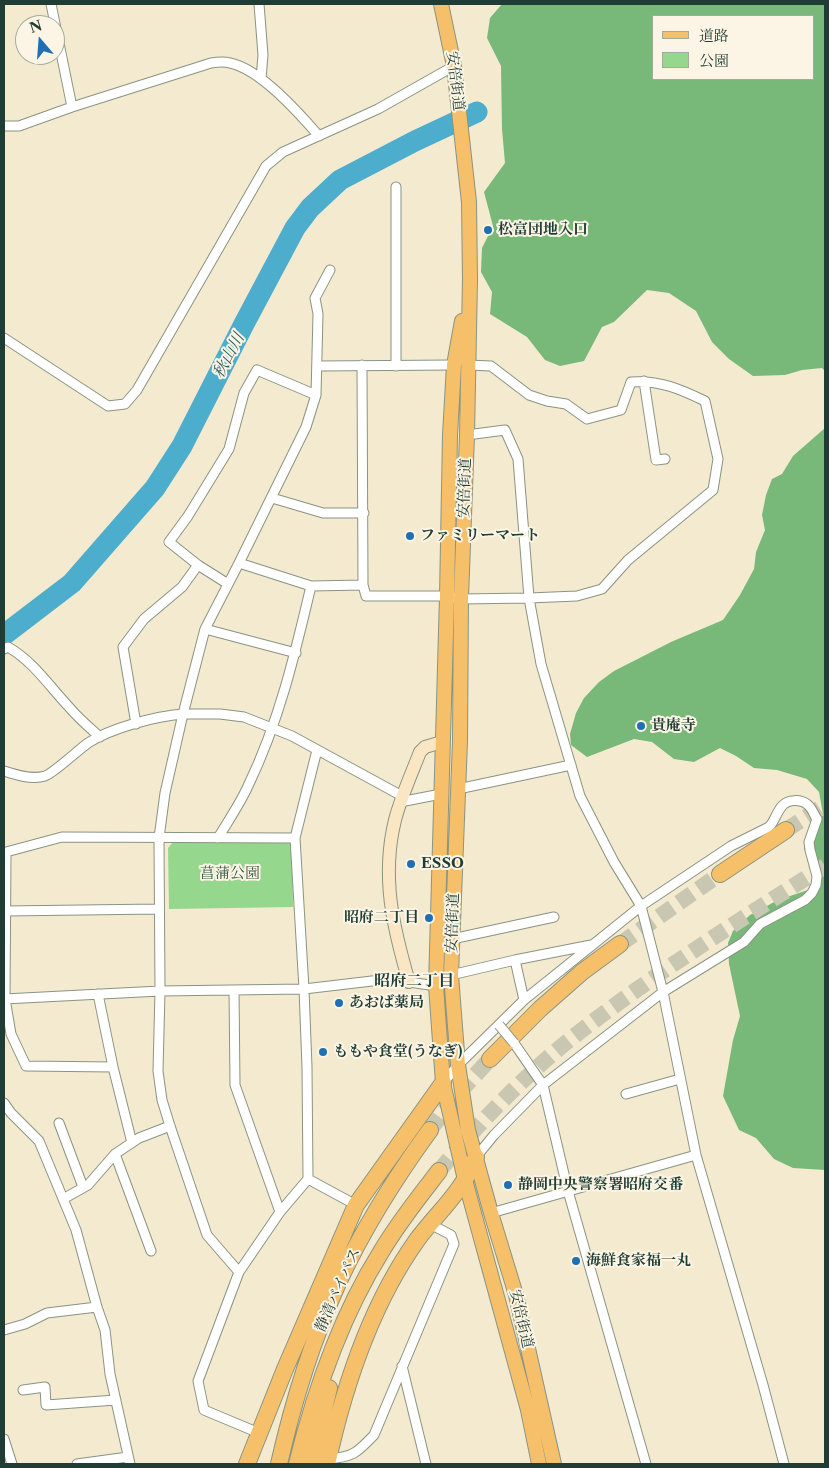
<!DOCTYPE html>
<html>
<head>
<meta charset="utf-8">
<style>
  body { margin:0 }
  #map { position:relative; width:829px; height:1468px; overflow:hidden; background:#f3ead0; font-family:"Libre Caslon Text","Noto Serif JP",serif }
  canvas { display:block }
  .frame { position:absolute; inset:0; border:5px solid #1f3d34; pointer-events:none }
  .legend { position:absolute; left:652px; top:15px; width:162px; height:65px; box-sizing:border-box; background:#fcf5e5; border:1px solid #a4ab9e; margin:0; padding:6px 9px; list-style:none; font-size:15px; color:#1f3d34 }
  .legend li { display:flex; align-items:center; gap:10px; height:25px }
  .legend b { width:25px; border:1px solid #a4ab9e }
  .north { position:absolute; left:15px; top:15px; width:50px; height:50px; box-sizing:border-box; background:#fcf5e5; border:1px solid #a4ab9e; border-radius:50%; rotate:342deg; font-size:14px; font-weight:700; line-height:20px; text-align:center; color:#1f3d34 }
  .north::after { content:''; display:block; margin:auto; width:18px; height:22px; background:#1f6fb2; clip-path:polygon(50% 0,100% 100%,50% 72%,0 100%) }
</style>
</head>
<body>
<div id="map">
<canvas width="829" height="1468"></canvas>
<div class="frame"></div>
<ul class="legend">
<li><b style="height:6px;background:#f6c06b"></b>道路</li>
<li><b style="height:14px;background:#96d78e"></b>公園</li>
</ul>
<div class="north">N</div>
</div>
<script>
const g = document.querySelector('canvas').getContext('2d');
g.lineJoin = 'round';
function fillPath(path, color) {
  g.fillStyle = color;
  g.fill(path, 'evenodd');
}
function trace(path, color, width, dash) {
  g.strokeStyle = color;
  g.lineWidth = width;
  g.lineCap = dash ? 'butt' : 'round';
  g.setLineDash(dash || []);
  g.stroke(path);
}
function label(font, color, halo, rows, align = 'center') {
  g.font = font + ' "Libre Caslon Text","Noto Serif JP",serif';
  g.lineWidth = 4;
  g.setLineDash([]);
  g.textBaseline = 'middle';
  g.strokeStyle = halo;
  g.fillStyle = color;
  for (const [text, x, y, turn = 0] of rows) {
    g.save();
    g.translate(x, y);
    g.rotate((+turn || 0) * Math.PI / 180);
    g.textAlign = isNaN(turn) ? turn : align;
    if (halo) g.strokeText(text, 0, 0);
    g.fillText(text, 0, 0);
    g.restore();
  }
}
const green = new Path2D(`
  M287 840 292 846 293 907 169 909 168 848 173 842Z`);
const forest = new Path2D(`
  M502 4H825V371L822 368 802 370 785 375 753 376 729 359 712 342 696 311 669 293 647 290 614 322 602 327 584 361 560 366 545 360 527 337 490 314 492 292 481 272 482 248 493 226 484 192 505 163 502 129 501 66 487 38 490 18ZM653 16H813V79H653Z
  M825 428V1170L793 1168 774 1159 756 1138 739 1130 723 1096 733 1040 740 1016 729 964 728 943 733 931 750 915 778 900 811 889 820 876 813 861 804 849 806 838 814 833 823 814 819 792 807 779 777 770 754 768 736 756 720 748 694 762 674 759 652 742 634 739 587 757 571 745 570 734 576 713 584 698 599 682 614 671 671 642 723 620 740 595 754 569 756 552 765 530 762 515 766 495 772 479 782 474 793 456Z`);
const river = new Path2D(`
  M4 635 72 583 155 488 182 446 244 324 295 228 310 208 340 180 415 141 477 112`);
const highwayTunnel = new Path2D(`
  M786 830 825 805
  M620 944 720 874
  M430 1130 455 1097 490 1059
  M439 1171C481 1120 530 1070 582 1030 660 970 743 918 825 866`);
const street = new Path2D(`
  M51 4 72 107
  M259 4 263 55 261 79
  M4 126H19L72 107 211 63C217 62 224 61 230 63 260 69 299 113 319 136
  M396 187V366
  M330 270 315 298 318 314 316 395 306 427 239 563 311 586 363 585 362 365
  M4 338 108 406 125 404 137 390 266 166 283 152 378 109 454 66
  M318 366 454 365
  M644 381 656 460 665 459
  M467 435 505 430 518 459 529 598 541 664 580 796 614 862 641 906 663 992 696 1155 763 1385 784 1464
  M272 498 323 513H364
  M198 565 169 542 188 516 229 449 244 393 257 370 316 395
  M363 585 366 596H447L461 599 529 598 577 596 602 589 628 560 713 490 718 459 705 401C680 389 660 380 631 382L621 410 587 419 566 404 547 401 529 395 491 366 467 365
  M205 629 296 653
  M4 649 8 647C33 661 50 687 69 707 78 718 89 727 100 737
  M136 724 123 647 144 619 182 587 198 565 228 584
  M4 771C16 775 32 780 45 776 54 773 78 750 88 743 111 728 156 716 183 714L205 629 239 563
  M458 789 571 765
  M400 802 441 794
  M218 838C228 821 240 804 248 786 279 722 295 654 311 586
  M295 838 317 750
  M5 911 159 909
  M452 939 554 917
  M515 960 591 945
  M451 975 515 960 524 1000
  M234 990 235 1085 280 1212
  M98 994 113 1067 26 1066 11 1034 5 999 6 852 62 837 295 838 304 989 307 1067 308 1179 280 1212 239 1272 198 1381 204 1410 259 1433
  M4 999 160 991 304 989 389 979 436 986
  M514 1043 543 1085 568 1191 646 1464
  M113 1067 132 1143
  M443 1083 458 1065 524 1000 641 906 731 846 769 827C775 821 776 813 782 806 788 799 801 799 808 805 812 808 814 815 817 819L809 842 810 850 817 876 816 885 812 893 805 900 760 924 744 942 663 992 543 1085 494 1135 476 1157
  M626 1094 680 1079
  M4 1103 11 1113 39 1141 76 1230 97 1307 105 1330 110 1374 130 1464
  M59 1123 83 1187
  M115 1154 151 1251
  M308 1179 356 1205
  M63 1199 88 1185 115 1154 139 1138 170 1126
  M491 1213 696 1155
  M239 1272 207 1235 170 1126 162 1100 158 1071 160 991 159 838 165 793 183 714H220L244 717 292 736 402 796
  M4 1330 25 1324 47 1313 97 1307
  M402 1366 426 1464
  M23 1390 45 1387 46 1405 116 1400
  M4 1439 12 1464
  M328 1459C353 1457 357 1453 374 1435L454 1244 451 1235 430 1224
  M77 1464 128 1457`);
const secondary = new Path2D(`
  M409 982C393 927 381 877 395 820 401 797 411 775 420 752L425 747 442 742`);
const primary = new Path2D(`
  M441 4 454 66 469 202 470 279 467 435 461 599 460 741 451 975 458 1065 468 1130 491 1213 516 1295 554 1464
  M462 321 454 365 450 435 447 596 436 986 443 1083 465 1180 528 1410 539 1464`);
const highway = new Path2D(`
  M720 874 786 830
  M490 1059 540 1009 582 972 620 944
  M247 1464 285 1369 356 1205 443 1083
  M279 1464C293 1402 312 1341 338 1283 363 1229 395 1178 430 1130
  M297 1464C315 1391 341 1316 381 1252 398 1223 419 1197 439 1171
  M311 1464 329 1388
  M327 1464C344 1386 370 1306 417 1240 430 1222 447 1206 460 1187 467 1178 471 1167 476 1157`);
const streetBridge = new Path2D(`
  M499 1025 514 1043`);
const markers = [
  [488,230,5,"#1f6fb2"],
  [410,536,5,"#1f6fb2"],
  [641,726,5,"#1f6fb2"],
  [411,864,5,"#1f6fb2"],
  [429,918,5,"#1f6fb2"],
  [339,1003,5,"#1f6fb2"],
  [323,1052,5,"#1f6fb2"],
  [508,1185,5,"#1f6fb2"],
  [576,1261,5,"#1f6fb2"]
];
const streetNames = [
  ["安倍街道",455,81,83],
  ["安倍街道",465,488,-88],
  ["安倍街道",453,923,-88],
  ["静清バイパス",338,1290,-66],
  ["安倍街道",521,1319,77]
];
const poiNames = [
  ["松富団地入口",498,230],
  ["ファミリーマート",420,536],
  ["貴庵寺",651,726],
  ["ESSO",421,864],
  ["昭府二丁目",419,918,"right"],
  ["あおば薬局",349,1003],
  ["ももや食堂(うなぎ)",333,1052],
  ["静岡中央警察署昭府交番",518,1185],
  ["海鮮食家福一丸",586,1261]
];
const parkNames = [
  ["菖蒲公園",230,874]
];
const waterNames = [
  ["秋山川",229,356,-62]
];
const neighbourhoodNames = [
  ["昭府二丁目",414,981]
];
fillPath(green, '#96d78e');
fillPath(forest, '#78b879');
trace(river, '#4dadcc', 21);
trace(highwayTunnel, '#c9c7b1', 16, [16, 8]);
trace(street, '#899482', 11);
trace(secondary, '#899482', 14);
trace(primary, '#899482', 16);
trace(highway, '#899482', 18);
trace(street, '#fff', 9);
trace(secondary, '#fbe6c4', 12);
trace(primary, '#f6c06b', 14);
trace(highway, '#f6c06b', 16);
trace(streetBridge, '#899482', 11, []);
trace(streetBridge, '#fff', 9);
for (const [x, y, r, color] of markers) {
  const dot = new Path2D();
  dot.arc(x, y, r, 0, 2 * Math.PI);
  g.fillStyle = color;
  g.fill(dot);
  trace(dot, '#fcf5e5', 2);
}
label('15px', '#1f3d34', '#fcf5e5', streetNames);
label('bold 15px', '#1f3d34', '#fcf5e5', poiNames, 'left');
label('15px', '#375c46', '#fcf5e5', parkNames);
label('italic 16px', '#2d5f62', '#fcf5e5', waterNames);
label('bold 16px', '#1f3d34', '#fcf5e5', neighbourhoodNames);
</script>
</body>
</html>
